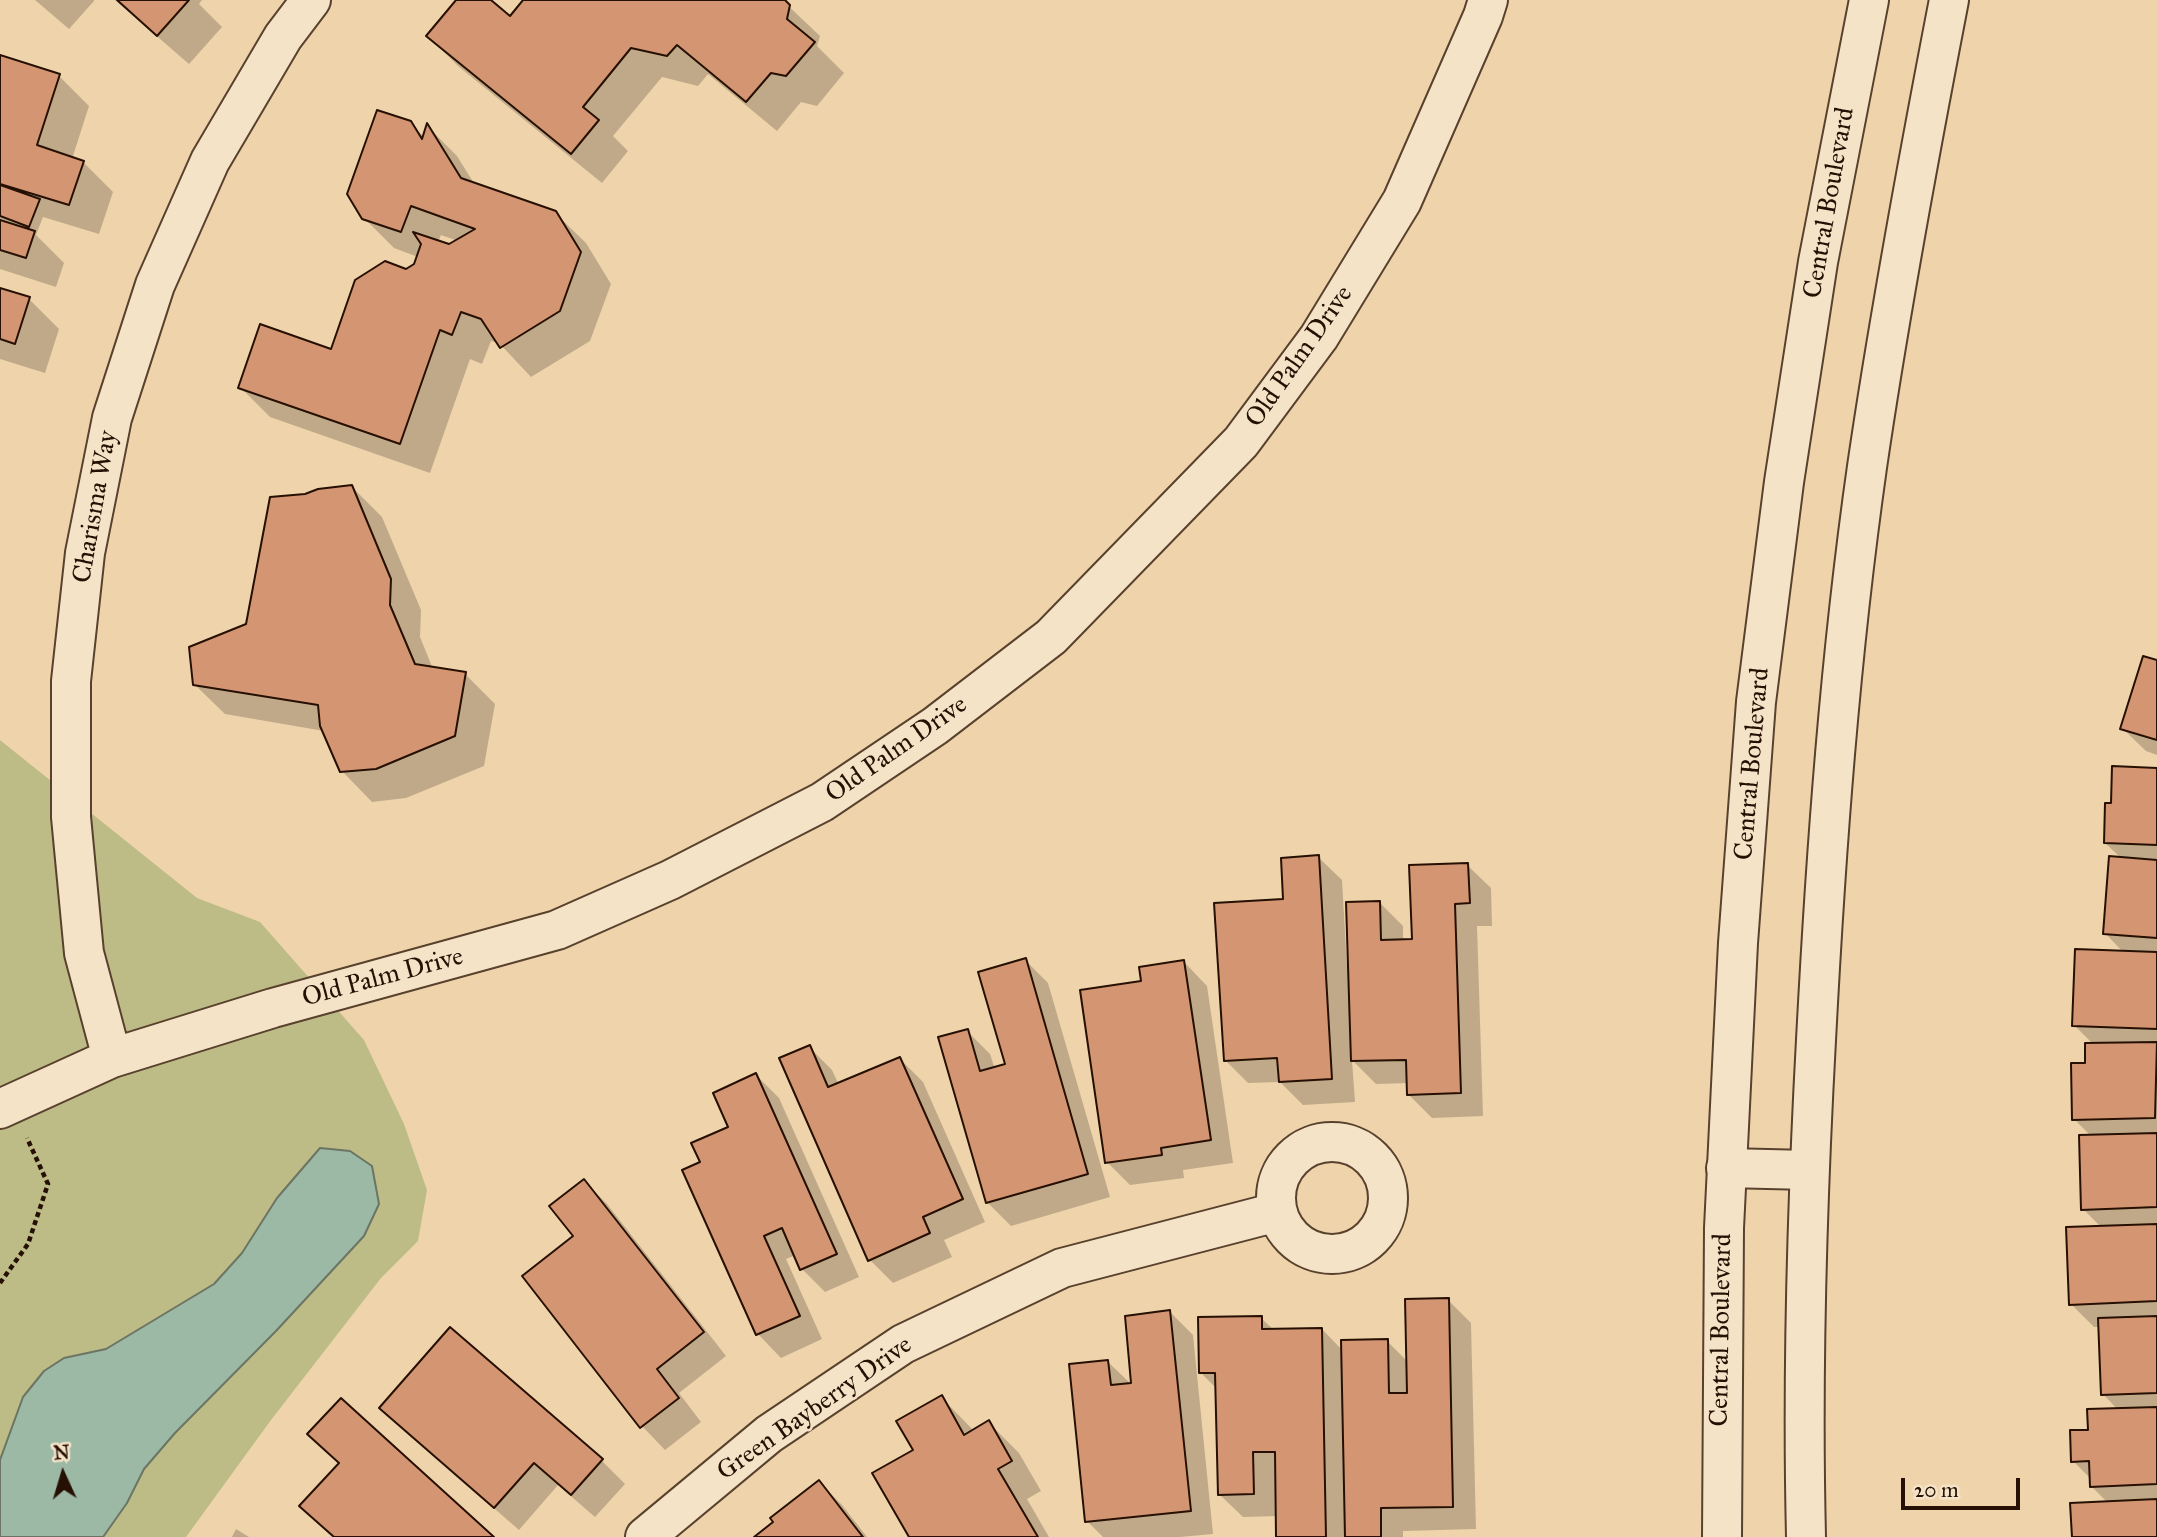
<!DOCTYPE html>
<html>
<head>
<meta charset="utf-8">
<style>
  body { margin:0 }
  #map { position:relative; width:2157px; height:1537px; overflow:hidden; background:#efd4ab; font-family:"IM FELL Great Primer",serif }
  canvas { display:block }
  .north { position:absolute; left:28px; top:1439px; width:70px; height:70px; -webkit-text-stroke:5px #f5e3c8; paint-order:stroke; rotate:356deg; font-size:19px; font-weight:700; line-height:28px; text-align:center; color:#261003 }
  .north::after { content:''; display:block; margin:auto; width:24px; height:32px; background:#261003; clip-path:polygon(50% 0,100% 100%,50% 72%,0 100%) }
  .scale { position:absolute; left:1901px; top:1478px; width:119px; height:32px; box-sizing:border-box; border:4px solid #261003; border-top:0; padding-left:9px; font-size:21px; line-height:24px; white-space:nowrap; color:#261003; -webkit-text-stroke:5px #f5e3c8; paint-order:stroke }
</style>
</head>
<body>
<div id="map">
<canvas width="2157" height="1537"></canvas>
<div class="north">N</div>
<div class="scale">20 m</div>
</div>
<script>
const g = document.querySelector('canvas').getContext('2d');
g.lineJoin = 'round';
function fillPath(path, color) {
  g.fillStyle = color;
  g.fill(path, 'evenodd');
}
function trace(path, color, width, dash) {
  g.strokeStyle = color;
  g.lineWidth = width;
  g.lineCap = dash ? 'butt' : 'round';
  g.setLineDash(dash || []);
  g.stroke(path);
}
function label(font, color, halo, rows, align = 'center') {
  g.font = font + ' "IM FELL Great Primer",serif';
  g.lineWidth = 5;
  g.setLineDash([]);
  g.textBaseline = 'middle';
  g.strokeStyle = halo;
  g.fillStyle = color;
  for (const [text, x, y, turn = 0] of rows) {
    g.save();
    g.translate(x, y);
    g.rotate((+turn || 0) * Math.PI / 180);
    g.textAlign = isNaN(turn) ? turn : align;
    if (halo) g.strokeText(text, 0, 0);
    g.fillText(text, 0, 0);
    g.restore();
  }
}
const green = new Path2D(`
  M0 740 197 898 260 922 364 1040 404 1124 427 1190 418 1241 381 1278 271 1420 186 1537H0Z`);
const water = new Path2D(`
  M320 1148 350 1151 372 1166 379 1204 364 1236 276 1331 175 1433 144 1469 127 1503 103 1537H0V1460L23 1397 44 1371 64 1358 106 1349 214 1284 242 1253 277 1198Z`);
const shadow = new Path2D(`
  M35 0H94V1L69 29Z
  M115 0H202L199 4 222 27 189 64Z
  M458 0H488L510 18 525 0H782L820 36 817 46 844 73 817 106 801 102 777 131 708 74 698 86 662 77 613 136 628 151 602 183 458 66 428 36Z
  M0 57 59 76 89 106 72 159 83 162 113 192 99 234 43 217 36 235 64 263 56 287 0 269Z
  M410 123 424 137 428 127 457 156 475 185 555 213 586 243 611 284 590 341 531 377 499 343 491 341 482 364 470 359 430 473 270 417 240 387 332 352 406 270 415 265 418 257 394 248 364 218ZM441 235 458 241 449 246 438 242Z
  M0 290 29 299 59 329 45 373 0 359Z
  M352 487 382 517 421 610 420 637 433 669 465 674 495 704 484 766 406 798 372 802 342 771 324 731 225 714 194 684 247 625 306 496Z
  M2157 662V755L2146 751 2122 728Z
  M2157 770V1537H2073L2108 1503 2091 1486V1479L2073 1461 2090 1431 2118 1410 2103 1394 2100 1327H2094L2071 1304 2102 1228 2083 1209 2091 1136 2074 1119 2094 1045 2074 1025 2123 952 2105 933 2122 859 2105 843 2112 805Z
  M1318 857 1342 880 1347 967H1350L1380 903 1403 926V941H1413L1467 865 1491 888 1492 926H1477L1483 1116 1432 1118 1409 1095V1083L1376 1084 1352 1060 1355 1102 1303 1105 1280 1082 1248 1083 1225 1060 1285 900Z
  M1025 960 1048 983 1110 1197 1011 1226 988 1203 940 1039 967 1031 990 1054 995 1069 1007 1066Z
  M1184 962 1207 986 1233 1163 1183 1170 1184 1178 1130 1185 1107 1162 1143 983Z
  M809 1047 832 1070 839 1085 900 1059 923 1082 985 1222 944 1240 952 1257 893 1283 870 1260Z
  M756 1075 779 1098 859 1277 825 1292 802 1269 796 1255 786 1259 822 1339 781 1358 758 1334 685 1171 702 1163 730 1128Z
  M584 1181 607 1204 726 1356 679 1393 701 1422 665 1450 642 1426 575 1237Z
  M1448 1300 1471 1323 1476 1529 1403 1531V1537H1278V1516L1243 1517 1219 1494 1217 1389 1201 1373 1261 1318 1274 1330 1322 1329 1343 1351 1387 1341 1408 1362Z
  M1170 1312 1193 1335 1213 1534 1180 1537H1103L1087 1521 1108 1362 1131 1384Z
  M450 1330 602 1461 625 1484 595 1517 558 1485 519 1530 404 1430 381 1407Z
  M941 1397 974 1431 989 1423 1019 1453 1041 1491 1027 1499 1049 1537H911L915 1451Z
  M819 1482 842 1505 867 1537H757Z
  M236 1529 249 1537H232Z`);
const building = new Path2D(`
  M117 0H189L157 36Z
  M456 0H491L510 16 523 0H785L790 5 787 19 815 42 786 76 771 73 746 102 677 45 667 56 631 48 583 107 599 120 571 154 426 36Z
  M0 55 60 74 37 145 84 161 69 205 0 184Z
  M377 110 411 121 422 139 427 123 461 178 556 211 581 252 560 311 500 348 481 319 461 312 452 335 440 330 400 444 238 388 260 324 331 349 355 280 385 261 406 269 414 264 421 244 413 232 449 244 475 229 411 206 401 232 362 219 347 194Z
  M0 185 40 199 29 227 0 216Z
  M0 220 35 231 26 258 0 250Z
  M0 288 30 297 15 344 0 339Z
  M352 485 391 579 390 605 415 664 466 672 455 736 376 769 340 772 320 726 318 705 193 685 189 647 246 624 270 497 305 494 318 489Z
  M2143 656 2157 660V740L2120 729Z
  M2112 766 2157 768V845L2104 843 2105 803H2111Z
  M1319 855 1332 1079 1279 1082 1277 1058 1224 1061 1214 903 1283 899 1281 858Z
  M2109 856 2157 860V938L2103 934Z
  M1468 863 1470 903 1455 904 1461 1093 1407 1095 1406 1060 1351 1061 1346 902 1380 901 1381 940 1412 939 1409 865Z
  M2075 949 2157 952V1029L2072 1026Z
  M1026 958 1088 1174 986 1203 938 1037 968 1029 980 1071 1005 1064 978 972Z
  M1184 960 1211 1140 1161 1148 1162 1155 1105 1163 1080 990 1141 981 1139 967Z
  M2157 1042 2155 1118 2072 1120 2071 1063H2085V1043Z
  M810 1045 828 1087 900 1057 963 1199 923 1217 930 1233 868 1261 779 1058Z
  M756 1073 837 1254 800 1270 782 1228 764 1236 800 1316 756 1335 682 1170 700 1162 691 1143 728 1127 713 1093Z
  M2157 1133V1207L2081 1210 2079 1135Z
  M584 1179 704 1332 657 1369 679 1398 640 1428 522 1276 573 1236 549 1206Z
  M2157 1224V1301L2069 1305 2066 1227Z
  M1449 1298 1453 1507 1381 1508V1537H1345L1341 1340 1388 1339 1389 1393H1407L1405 1299Z
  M1170 1310 1191 1511 1085 1522 1069 1364 1108 1360 1111 1385 1131 1383 1125 1316Z
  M1262 1316V1329L1322 1328 1326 1537H1276L1275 1452H1253L1254 1494 1218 1495 1215 1373H1199L1198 1317Z
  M2157 1316V1393L2101 1395 2098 1318Z
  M450 1327 603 1459 571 1495 534 1463 494 1508 379 1408Z
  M942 1395 964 1435 989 1420 1012 1461 998 1469 1038 1537H909L872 1473 913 1450 896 1421Z
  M341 1398 494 1537H334L299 1506 339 1463 307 1434Z
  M2157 1407V1484L2090 1487 2089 1461 2071 1462 2070 1430H2088L2087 1409Z
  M819 1480 863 1537H754L773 1522 770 1518Z
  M2157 1499V1537H2072L2070 1503Z`);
const path = new Path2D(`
  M0 1283 28 1244 48 1184 27 1138`);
const minor = new Path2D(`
  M112 1058 84 953 71 817V681L85 553 112 418 155 285 210 161 283 37 311 0
  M0 1109 112 1058 273 1008 557 930 670 880 822 802 935 726 1051 637 1241 442 1319 337 1402 201 1483 16 1488 0
  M1276 1198a56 56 0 1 1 112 0a56 56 0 1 1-112 0Z
  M1726 1168 1809 1170
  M645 1537 769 1434 903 1344 1062 1268 1277 1212`);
const tertiary = new Path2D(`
  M1722 1537 1724 1228 1738 943 1756 702 1784 482 1818 262 1869 0
  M1806 1537C1802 1371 1807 1205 1816 1040 1826 848 1840 657 1867 467 1890 310 1919 155 1949 0`);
const streetNames = [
  ["Central Boulevard",1830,203,-80],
  ["Old Palm Drive",1300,357,-55],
  ["Charisma Way",96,507,-80],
  ["Old Palm Drive",897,750,-35],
  ["Central Boulevard",1753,764,-85],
  ["Old Palm Drive",383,978,-15],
  ["Central Boulevard",1722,1330,-89],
  ["Green Bayberry Drive",815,1409,-35]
];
fillPath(green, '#bebc86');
fillPath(water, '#9bb9a4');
trace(water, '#6c7564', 2);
fillPath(shadow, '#0003');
fillPath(building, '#d49572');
trace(building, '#261003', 2);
trace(minor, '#58412d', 42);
trace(tertiary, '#58412d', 42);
trace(path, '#261003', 4.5, [5, 3.5]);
trace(minor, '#f5e3c8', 38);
trace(tertiary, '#f5e3c8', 38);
label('26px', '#261003', '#f5e3c8', streetNames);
</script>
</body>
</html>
